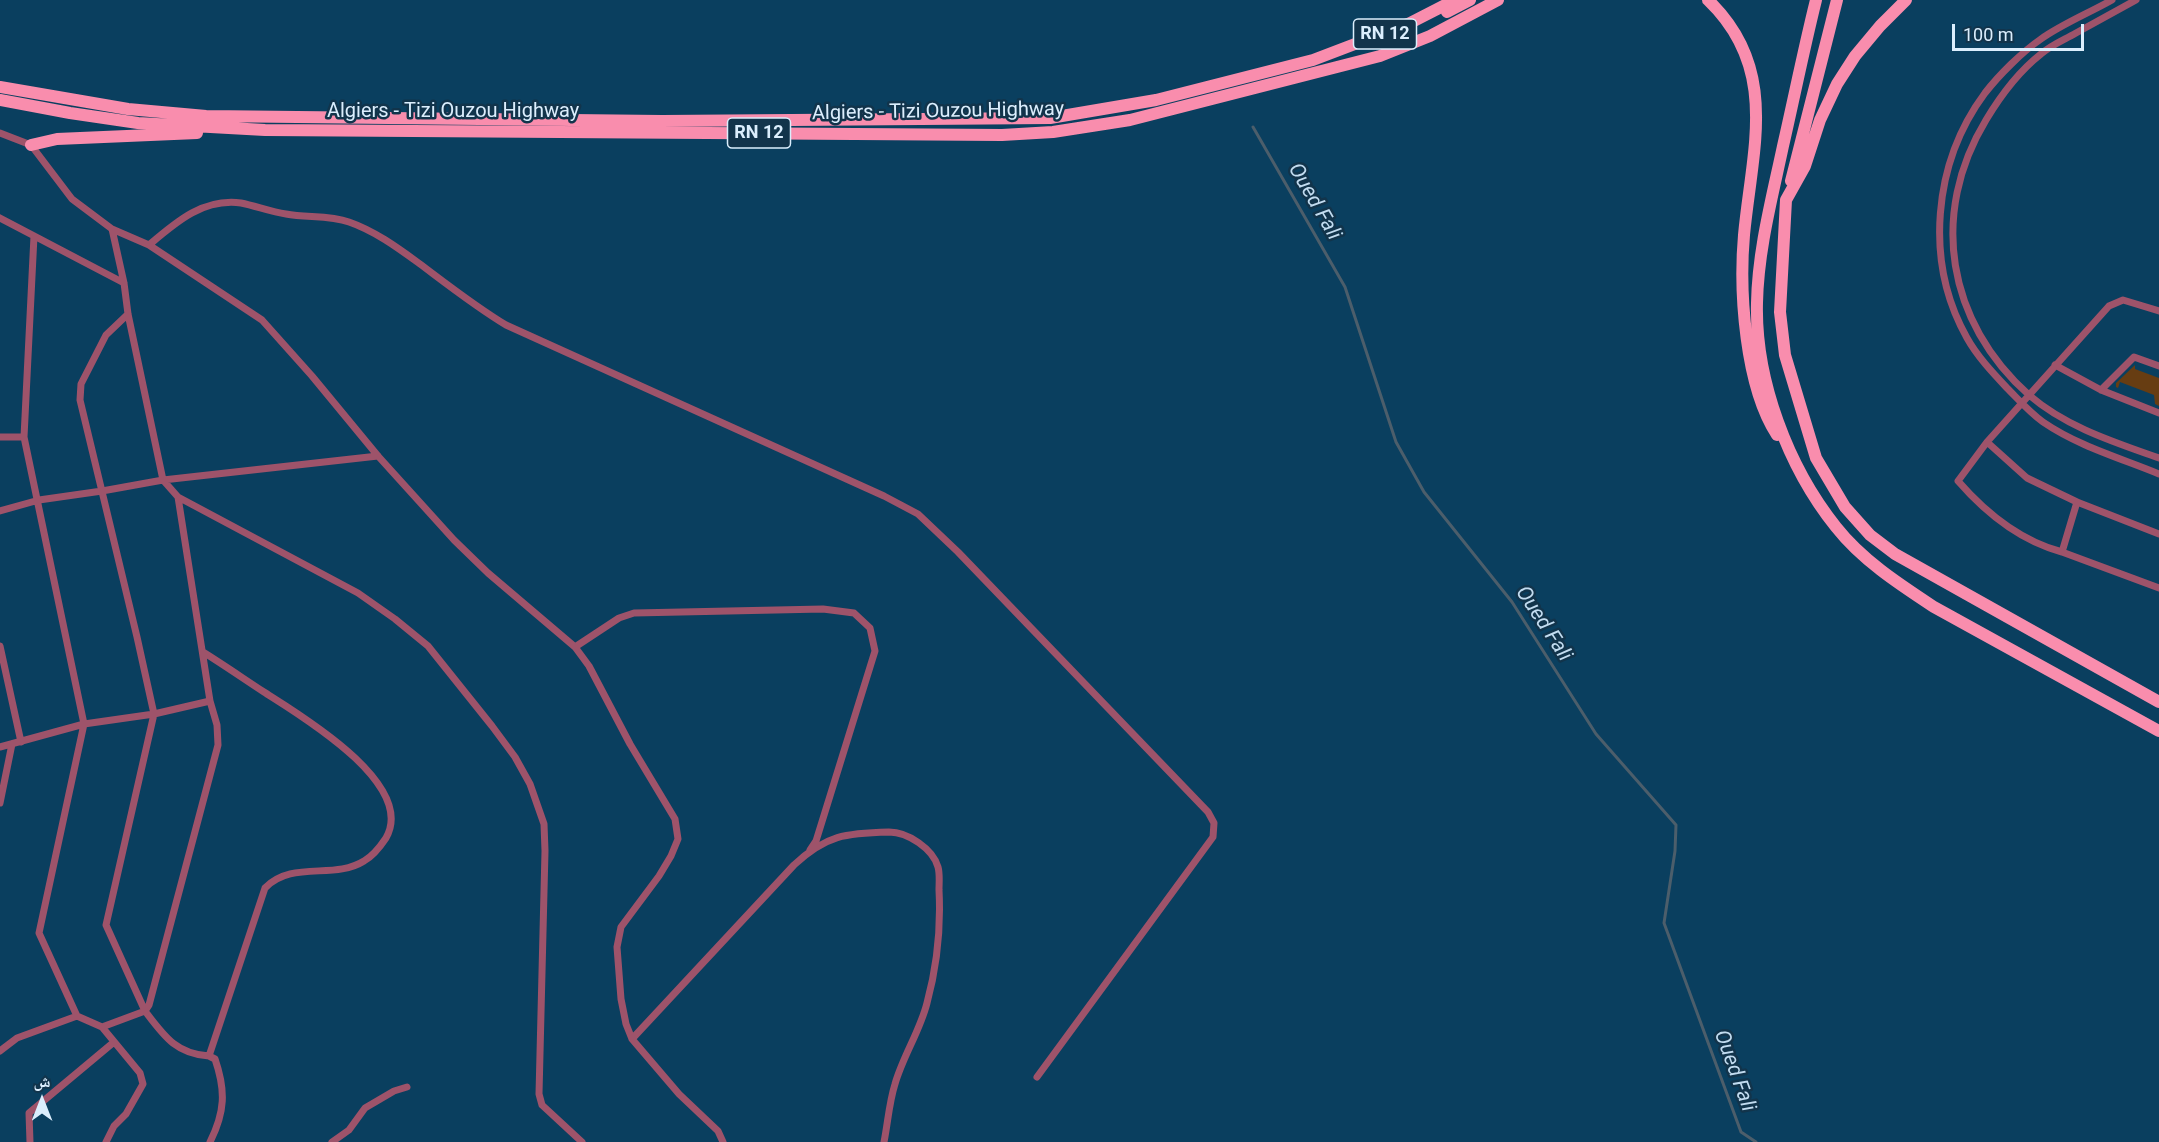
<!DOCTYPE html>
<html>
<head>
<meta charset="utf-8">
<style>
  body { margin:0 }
  #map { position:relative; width:2159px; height:1142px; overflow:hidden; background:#0a3f5f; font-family:Roboto,"Noto Naskh Arabic",sans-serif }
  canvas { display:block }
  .north { position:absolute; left:12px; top:1070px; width:60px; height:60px; -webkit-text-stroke:4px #12344b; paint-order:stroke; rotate:0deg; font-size:16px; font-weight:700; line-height:24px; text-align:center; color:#dbeefd }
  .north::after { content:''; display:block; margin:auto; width:21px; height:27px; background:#dbeefd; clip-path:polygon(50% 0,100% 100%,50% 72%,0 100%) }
  .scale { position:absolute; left:1952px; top:24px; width:132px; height:27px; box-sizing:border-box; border:3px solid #dbeefd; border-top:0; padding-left:8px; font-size:18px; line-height:21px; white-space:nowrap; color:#dbeefd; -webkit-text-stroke:4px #12344b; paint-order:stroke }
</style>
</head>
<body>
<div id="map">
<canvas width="2159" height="1142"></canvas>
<div class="north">ش</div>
<div class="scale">100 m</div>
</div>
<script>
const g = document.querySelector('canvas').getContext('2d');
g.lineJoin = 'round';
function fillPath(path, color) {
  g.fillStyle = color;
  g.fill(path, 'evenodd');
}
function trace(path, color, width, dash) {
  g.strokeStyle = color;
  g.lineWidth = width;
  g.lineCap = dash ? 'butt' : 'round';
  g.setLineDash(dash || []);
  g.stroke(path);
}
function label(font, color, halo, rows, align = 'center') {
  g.font = font + ' Roboto,sans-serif';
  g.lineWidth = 5;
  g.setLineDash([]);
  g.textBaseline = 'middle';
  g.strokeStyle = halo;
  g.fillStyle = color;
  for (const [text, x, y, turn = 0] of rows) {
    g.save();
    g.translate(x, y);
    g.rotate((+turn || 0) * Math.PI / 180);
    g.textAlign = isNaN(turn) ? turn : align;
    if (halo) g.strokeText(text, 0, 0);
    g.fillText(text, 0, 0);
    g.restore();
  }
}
const green = new Path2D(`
  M2135 365V369L2159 378V406L2155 404 2154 395 2120 382 2118 388 2116 387V383Z`);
const stream = new Path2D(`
  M1253 127 1345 287 1396 442 1424 492 1512 602 1596 734 1676 825 1675 851 1664 923 1741 1132 1756 1142`);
const street = new Path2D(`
  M2112 0C2089 13 2062 24 2041 39 2022 52 1999 75 1985 93 1933 163 1924 262 1967 338 1977 356 1992 372 2007 388 2018 399 2029 412 2043 422 2078 446 2120 458 2159 474
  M2136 0C2116 11 2096 22 2076 33 2064 40 2051 45 2041 54 2018 72 2001 95 1986 120 1929 214 1947 322 2029 395 2066 427 2114 442 2159 458
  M0 133 31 145 72 199 112 229 149 245 262 320 312 376 378 456 454 540 488 573 575 647 589 666 630 744 675 819 678 839 671 856 659 876 621 927 617 947 621 999 626 1024 632 1039 679 1094 718 1131 723 1142
  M0 218 124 283
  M112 229 124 283 128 314 163 480 178 497 210 701 217 725 218 745 149 1005 145 1011C164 1036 176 1054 209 1056
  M149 245C176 222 203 198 241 203 256 206 271 212 286 214 306 218 329 215 349 222 375 231 398 248 420 264 448 285 476 307 506 325L884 496 918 514 958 552 1208 812 1214 823 1213 837 1037 1077
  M2159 311 2123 300 2109 306 1987 442 1958 481C1985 512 2021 541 2062 552L2159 588
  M2055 365 2101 390 2159 413
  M2101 390 2134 357 2159 366
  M0 437H24L84 724 39 933 77 1016 102 1027 140 1073 143 1084 126 1114 114 1126 106 1142
  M24 437 34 236
  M1987 442 2027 478 2077 502
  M178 497 358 593 395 619 428 646 492 726 515 757 530 784 544 824 545 851 539 1094 542 1105 582 1142
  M0 511 39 500 102 491 163 480 378 456
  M2062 552 2077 502 2159 534
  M0 646 21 742
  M575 647 619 618 634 613 823 609 854 613 870 628 875 651 816 841 810 850
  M203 652C224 665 244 679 264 692 300 715 417 784 386 838 380 847 373 856 364 861 334 880 292 860 265 888L209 1056 215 1059C226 1091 225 1112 210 1142
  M0 747 84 724 154 714 210 701
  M0 803 12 744
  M102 1027 145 1011 106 925 154 714 137 637 80 400 81 384 106 335 128 314
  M632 1039 794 865C826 835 846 833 889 832 908 832 933 849 938 867 940 874 939 883 939 890 941 928 937 966 927 1003 920 1031 903 1056 895 1084 889 1103 888 1122 884 1142
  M0 1051 17 1038 77 1016
  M30 1142 29 1113 114 1042
  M332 1142 349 1130 365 1108 394 1091 407 1087`);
const highway = new Path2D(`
  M1708 0C1780 69 1752 149 1744 235 1739 292 1745 386 1777 435
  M1816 0C1804 48 1794 98 1783 146 1772 198 1758 250 1757 303 1755 380 1788 467 1836 527 1862 560 1899 584 1934 607L2159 731
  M1906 0 1880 26 1855 56 1837 84 1820 120 1805 166 1786 200 1780 312 1785 355 1816 458 1845 507 1870 535 1895 554 2159 702
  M1447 12 1470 0
  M0 87 128 109 206 116 662 121 1050 118 1156 100 1313 60 1410 23 1455 0
  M0 100 70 113 138 123 265 130 1002 135 1053 132 1130 120 1380 56 1430 36 1498 0
  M31 145 57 139 197 133
  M1791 181 1837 0`);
const shields = [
  [1385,34,63],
  [759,133,63]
];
const shieldNames = [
  ["RN 12",1385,34],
  ["RN 12",759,133]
];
const streetNames = [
  ["Algiers - Tizi Ouzou Highway",453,112],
  ["Algiers - Tizi Ouzou Highway",938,112,-1]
];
const waterNames = [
  ["Oued Fali",1314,202,60],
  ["Oued Fali",1543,624,57],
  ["Oued Fali",1734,1071,70]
];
fillPath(green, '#673d12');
trace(stream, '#4c5e6b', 3);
trace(street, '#9e536a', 7);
trace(highway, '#f98dad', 12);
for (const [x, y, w] of shields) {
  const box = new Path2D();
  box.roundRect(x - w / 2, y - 15, w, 30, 4.5);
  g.fillStyle = '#12344b';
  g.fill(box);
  trace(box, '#dbeefd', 1.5);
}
label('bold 18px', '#dbeefd', null, shieldNames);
label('20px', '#dbeefd', '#12344b', streetNames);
label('italic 21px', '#c2dcf0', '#12344b', waterNames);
</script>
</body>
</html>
